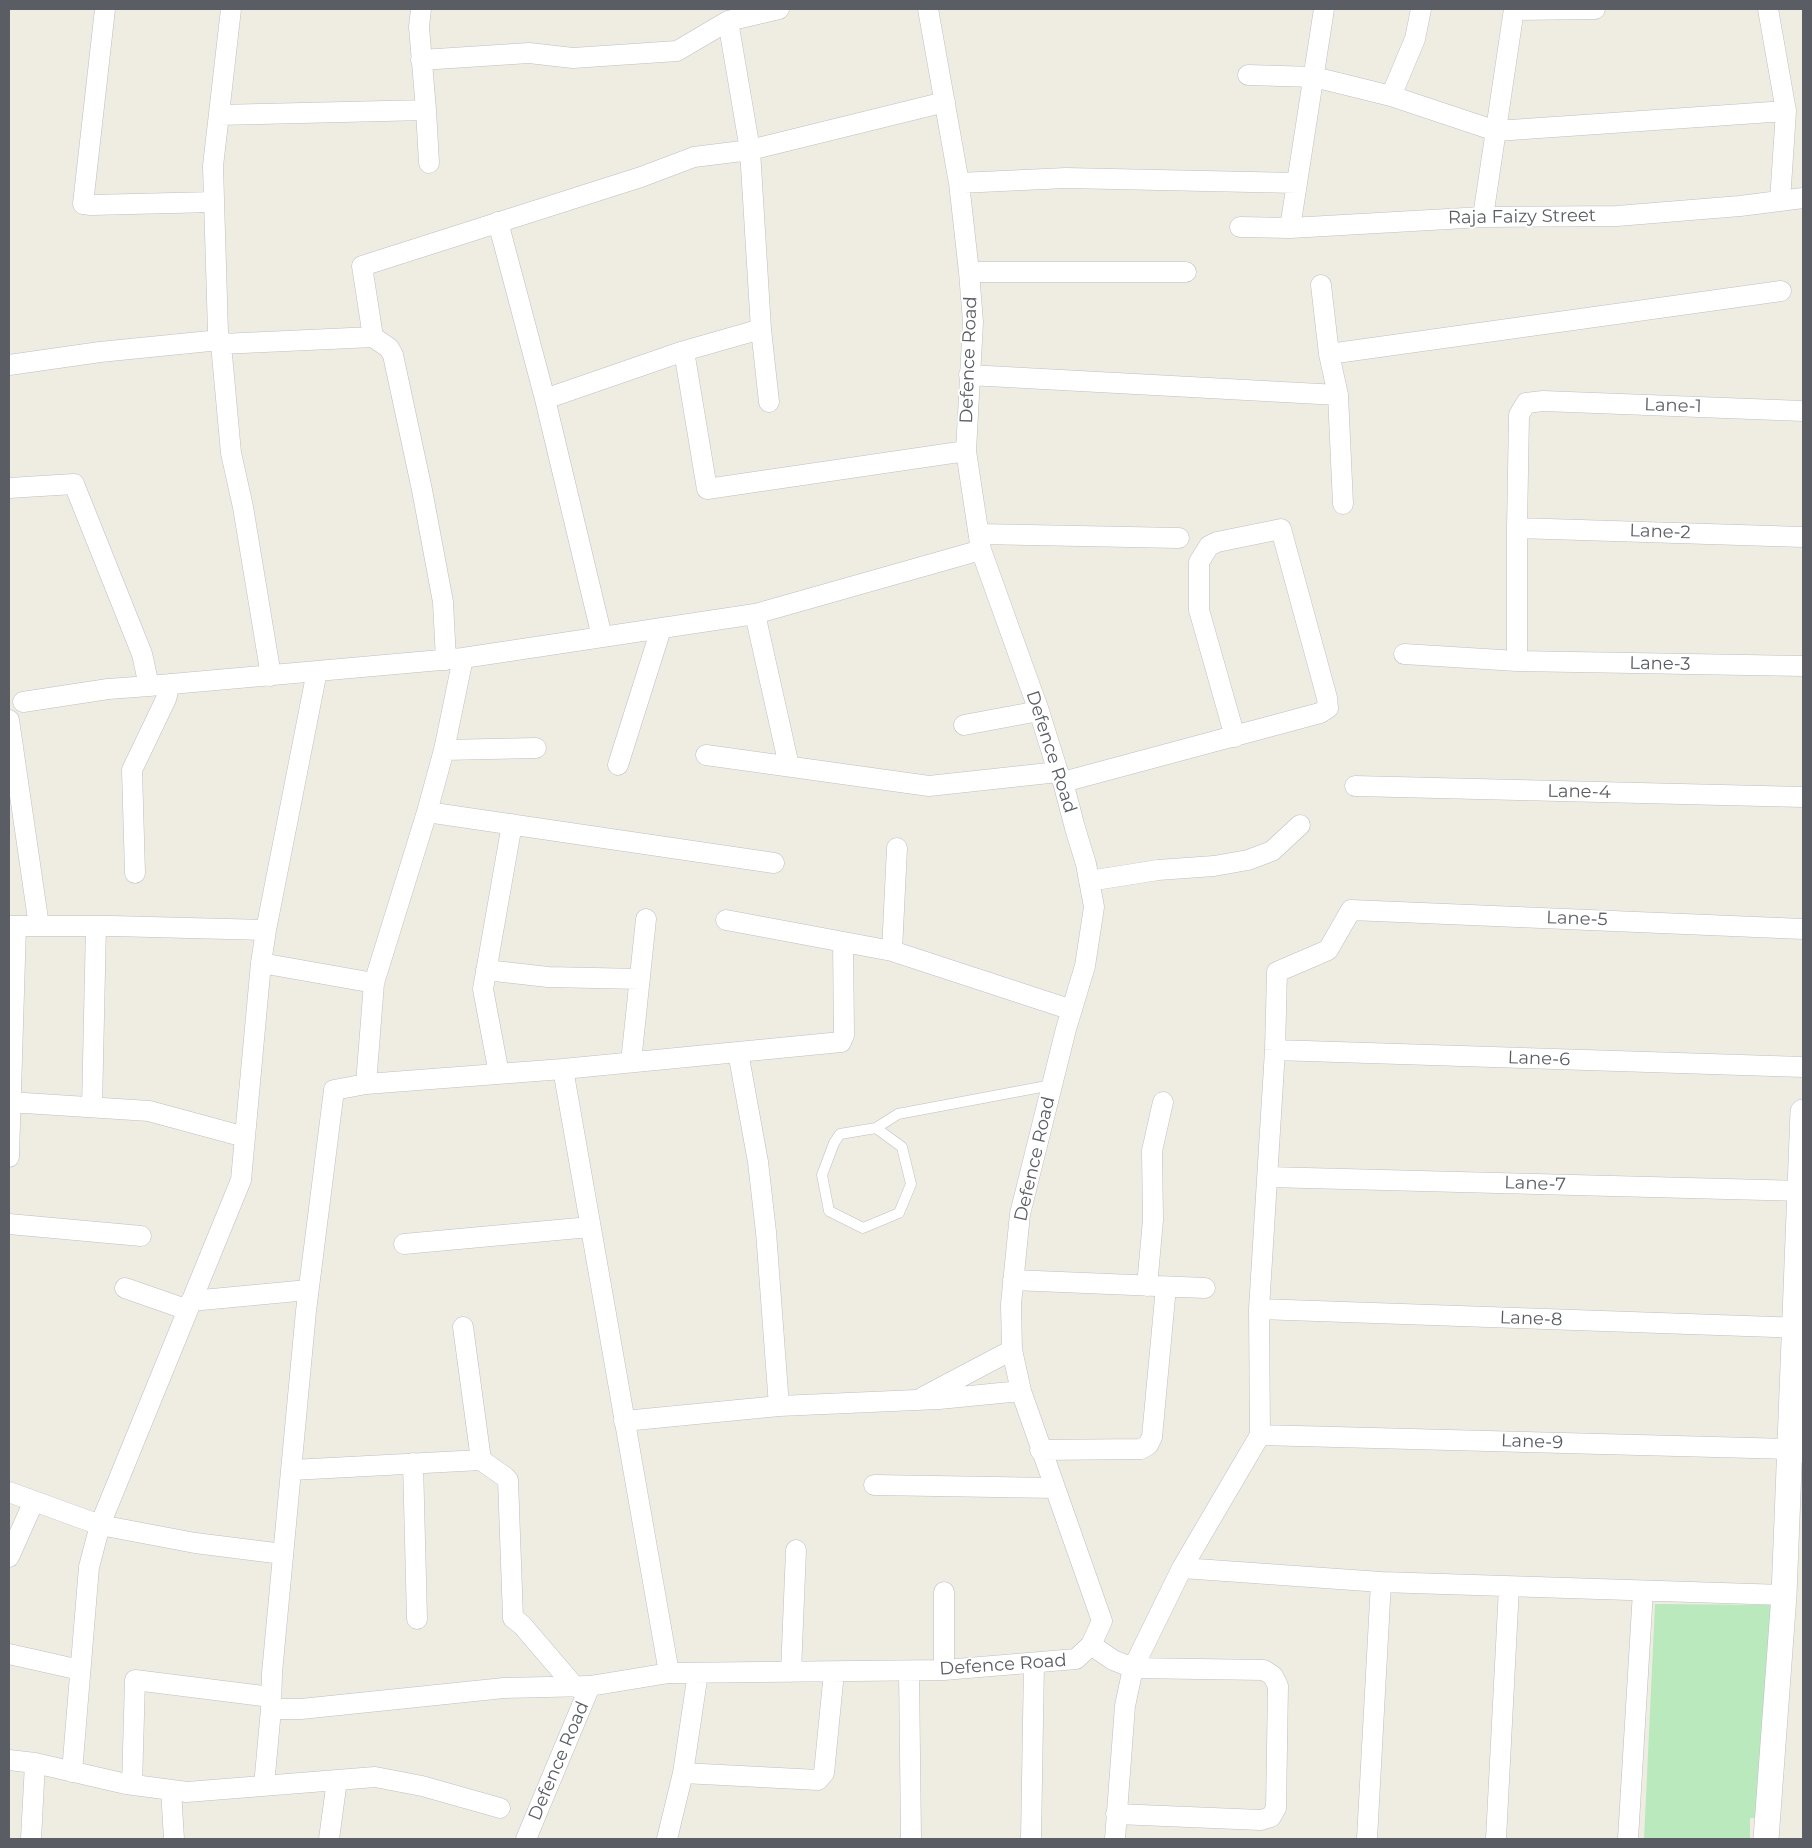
<!DOCTYPE html>
<html>
<head>
<meta charset="utf-8">
<style>
  body { margin:0 }
  #map { position:relative; width:1812px; height:1848px; overflow:hidden; background:#efede1; font-family:Montserrat,sans-serif }
  canvas { display:block }
  .frame { position:absolute; inset:0; border:10px solid #5a5d64; pointer-events:none }
</style>
</head>
<body>
<div id="map">
<canvas width="1812" height="1848"></canvas>
<div class="frame"></div>
</div>
<script>
const g = document.querySelector('canvas').getContext('2d');
g.lineJoin = 'round';
function fillPath(path, color) {
  g.fillStyle = color;
  g.fill(path, 'evenodd');
}
function trace(path, color, width, dash) {
  g.strokeStyle = color;
  g.lineWidth = width;
  g.lineCap = dash ? 'butt' : 'round';
  g.setLineDash(dash || []);
  g.stroke(path);
}
function label(font, color, halo, rows, align = 'center') {
  g.font = font + ' Montserrat,sans-serif';
  g.lineWidth = 4;
  g.setLineDash([]);
  g.textBaseline = 'middle';
  g.strokeStyle = halo;
  g.fillStyle = color;
  for (const [text, x, y, turn = 0] of rows) {
    g.save();
    g.translate(x, y);
    g.rotate((+turn || 0) * Math.PI / 180);
    g.textAlign = isNaN(turn) ? turn : align;
    if (halo) g.strokeText(text, 0, 0);
    g.fillText(text, 0, 0);
    g.restore();
  }
}
const green = new Path2D(`
  M1655 1604 1772 1605 1762 1818H1750V1839H1644Z`);
const service = new Path2D(`
  M876 1128 902 1147 911 1184 899 1213 863 1228 829 1211 822 1175 834 1143 840 1134Z
  M876 1128 898 1114 1052 1085`);
const minor = new Path2D(`
  M105 9 83 204 91 205 214 202
  M231 9 213 166 218 333 221 344 231 453 243 507 271 676
  M421 9 419 27 426 110
  M1768 9 1786 111 1780 201
  M1514 10 1595 9
  M728 21 750 150 761 329 769 402
  M421 60 529 53 573 58 677 51 728 21 779 9
  M1248 75 1314 77 1391 96 1496 131 1786 111
  M1391 96 1415 39 1421 9
  M219 115 426 110 429 163
  M959 183 1066 178 1297 183
  M1483 217 1514 9
  M498 222 545 399 602 637
  M1240 227 1290 228 1483 217 1617 216 1740 206 1803 198
  M1290 228 1324 9
  M969 272H1186
  M1321 285 1329 354 1338 395
  M373 337 362 266 641 177 694 157 750 150 945 102
  M221 344 373 337 389 348 393 355 422 490 443 602 446 660
  M684 351 707 489 966 451
  M1329 354 1781 291
  M9 365 100 352 220 340
  M969 375 1338 395 1343 504
  M545 399 684 351 761 329
  M9 488 74 484 142 654 149 686 463 658 755 614 981 550
  M1517 528 1803 537
  M979 534 1179 538
  M755 614 789 766
  M1404 654 1517 661V528L1519 415 1526 403 1543 401 1803 411
  M1517 661 1803 666
  M23 702 108 689 149 686
  M9 720 39 926
  M964 725 1039 711
  M444 750 536 748
  M706 755 929 786 1058 772
  M618 765 661 629
  M1063 782 1320 713 1328 708 1327 698 1281 529 1217 542 1209 546 1199 562V610L1235 737
  M1355 786 1803 797
  M427 812 774 863
  M135 873 132 770 166 699 170 684
  M1089 881 1158 870 1214 866 1248 860 1272 851 1300 825
  M726 920 892 951 1072 1010
  M9 926H112L266 930 317 671
  M266 930 261 963 374 983 366 1084 563 1069 669 1673
  M892 951 897 848
  M486 970 548 977 640 979
  M374 983 427 812 444 750 463 658
  M1275 1050 1803 1067
  M738 1052 758 1162 766 1232 779 1406
  M631 1062 646 919
  M563 1069 841 1042 844 1035 843 942
  M499 1074 483 989 512 824
  M366 1084 334 1090 306 1311 272 1673 271 1709H301L504 1688 590 1686
  M9 1102 149 1111 245 1137
  M92 1107 96 926
  M9 1157 16 926
  M1268 1177 1803 1191
  M9 1224 141 1236
  M404 1244 590 1227
  M1013 1280 1205 1288
  M1147 1286 1153 1220 1152 1151 1163 1102
  M125 1288 188 1310
  M191 1301 308 1290
  M1259 1309 1803 1328
  M923 1397 1012 1350
  M624 1421 779 1406 939 1399 1021 1391
  M1260 1435 1790 1449 1803 1452
  M1040 1450 1141 1449 1148 1445 1152 1437 1166 1287
  M481 1460 505 1477 508 1480 513 1618 522 1625 575 1687
  M413 1463 417 1619
  M292 1470 481 1460 463 1327
  M874 1485 1055 1488
  M9 1492 100 1525 195 1543 283 1554
  M9 1557 34 1501
  M1182 1568 1381 1582 1784 1595
  M944 1592V1670
  M1091 1645 1113 1660 1133 1668 1264 1670 1273 1676 1278 1686 1276 1808 1271 1817 1261 1820 1116 1814
  M9 1654 80 1670
  M909 1671 911 1839
  M791 1672 796 1550
  M9 1760 35 1763 126 1784 187 1792 375 1777 422 1786 500 1808
  M72 1772 89 1567 100 1525 241 1180 261 963
  M683 1773 818 1780 824 1773 834 1672
  M132 1785 135 1680 271 1697
  M264 1786 271 1709
  M171 1790 174 1839
  M31 1839 35 1763
  M329 1839 337 1780
  M526 1839 590 1686 669 1673 944 1670 1076 1659 1091 1645 1102 1621 1021 1391 1012 1350 1011 1304 1020 1214 1066 1029 1085 966 1094 907 1086 864 1075 828 1063 782 1058 772 1039 711 981 550 966 451 973 322 969 272 959 183 928 9
  M667 1839 683 1773 698 1673
  M1031 1839 1034 1663
  M1115 1839 1125 1706 1133 1668 1182 1568 1260 1435 1259 1309 1275 1050 1277 972 1328 950 1351 910 1803 929
  M1367 1839 1381 1582
  M1496 1839 1509 1587
  M1628 1839 1643 1591`);
const tertiary = new Path2D(`
  M1766 1839 1784 1595 1803 1112`);
const streetNames = [
  ["Raja Faizy Street",1522,217,-1],
  ["Defence Road",969,360,-88],
  ["Lane-1",1673,406,2],
  ["Lane-2",1660,532,2],
  ["Lane-3",1660,664,1],
  ["Defence Road",1051,752,72],
  ["Lane-4",1579,792,1],
  ["Lane-5",1577,919,2],
  ["Lane-6",1539,1059,2],
  ["Defence Road",1035,1159,-77],
  ["Lane-7",1535,1184,2],
  ["Lane-8",1531,1319,2],
  ["Lane-9",1532,1442,2],
  ["Defence Road",1003,1665,-4],
  ["Defence Road",559,1761,-67]
];
fillPath(green, '#bae9be');
trace(service, '#bcbec4', 11);
trace(minor, '#bcbec4', 21);
trace(tertiary, '#bcbec4', 26);
trace(service, '#fff', 10);
trace(minor, '#fff', 20);
trace(tertiary, '#fff', 25);
label('18px', '#5a5d64', '#fff', streetNames);
</script>
</body>
</html>
